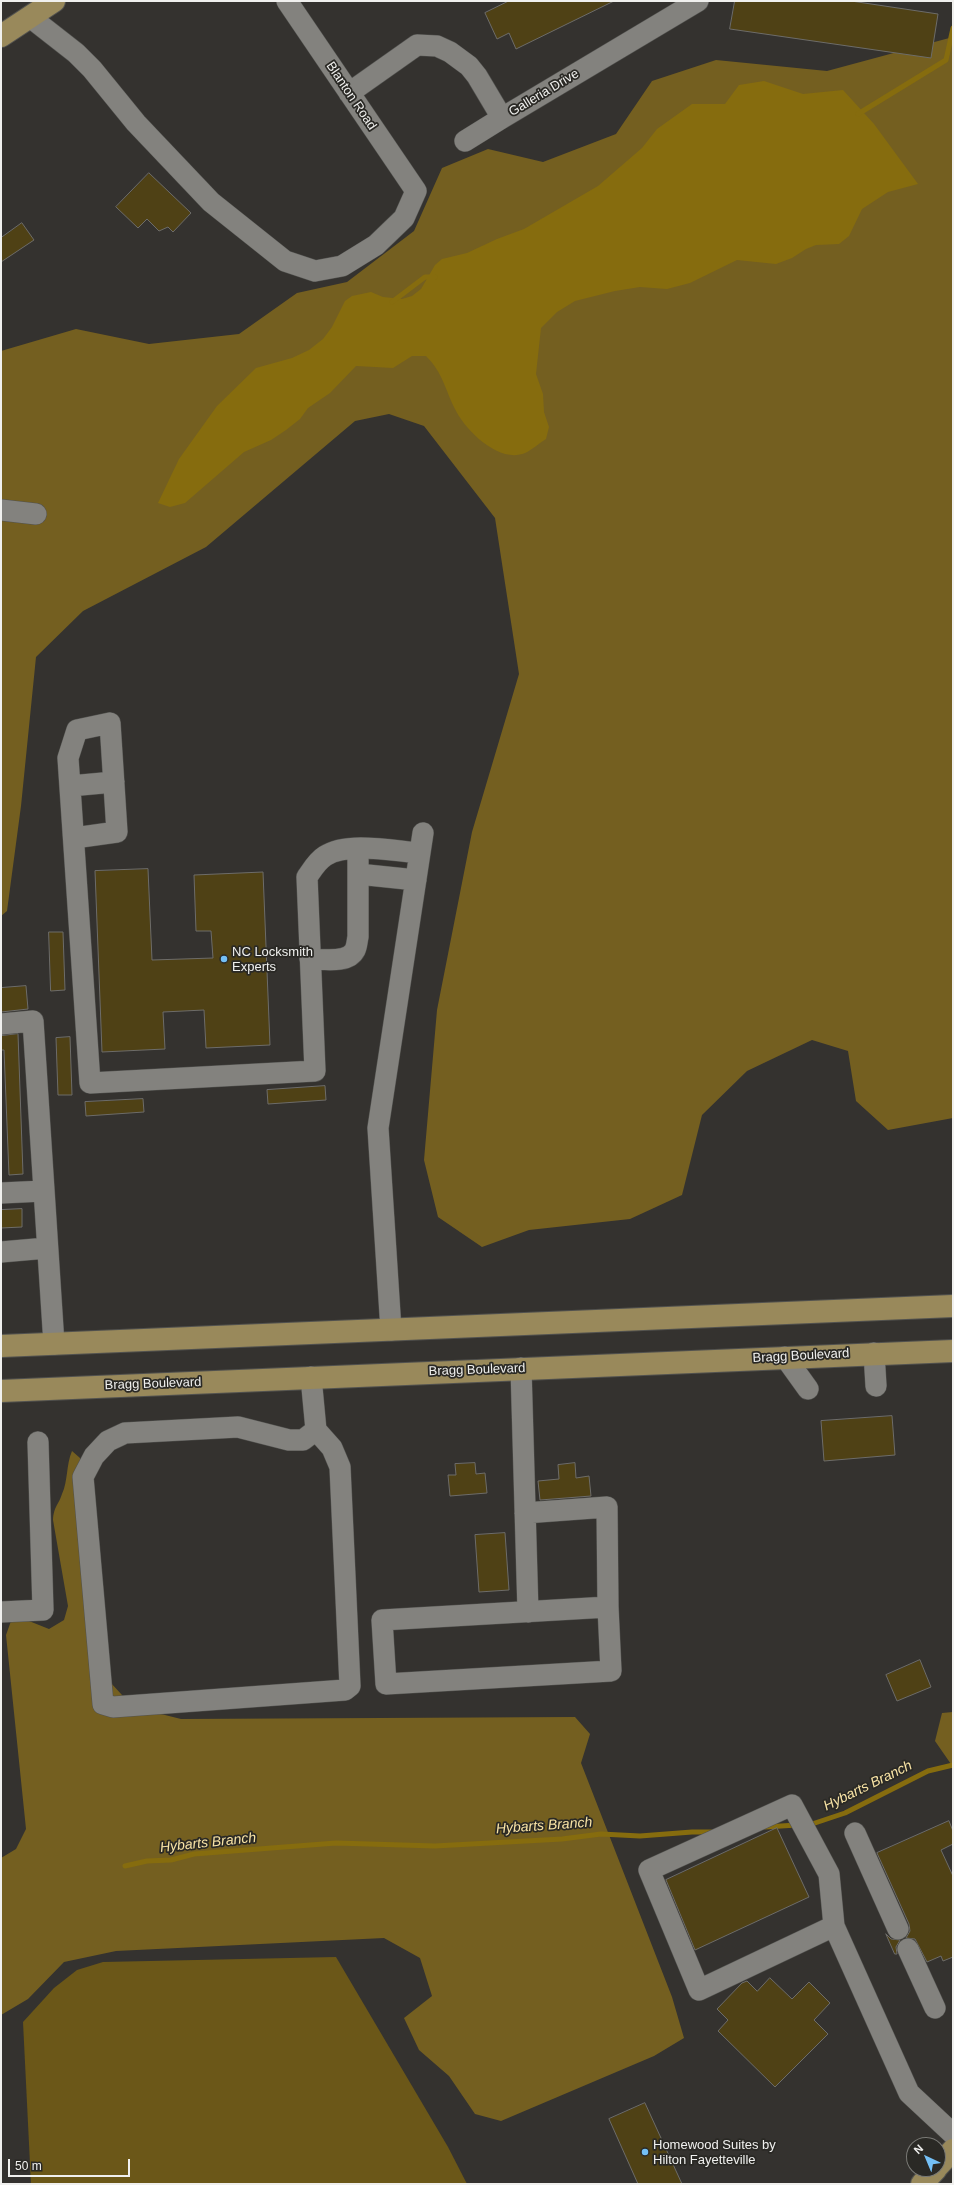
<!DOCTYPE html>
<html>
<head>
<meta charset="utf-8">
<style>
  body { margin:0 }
  #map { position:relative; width:954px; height:2185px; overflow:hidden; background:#34322f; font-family:Arial,sans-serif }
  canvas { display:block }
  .frame { position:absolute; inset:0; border:2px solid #f0f0ee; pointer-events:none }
  .north { position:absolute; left:906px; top:2137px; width:40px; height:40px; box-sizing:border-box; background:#2a2925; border:1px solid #797975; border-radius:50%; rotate:316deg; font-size:11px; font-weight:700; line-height:16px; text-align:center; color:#f0f0ee }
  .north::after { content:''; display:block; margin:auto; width:14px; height:18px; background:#74c0f6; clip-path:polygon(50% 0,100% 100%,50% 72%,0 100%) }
  .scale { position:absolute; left:8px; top:2159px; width:122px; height:18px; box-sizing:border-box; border:2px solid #f0f0ee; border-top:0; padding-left:5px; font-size:12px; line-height:14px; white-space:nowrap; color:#f0f0ee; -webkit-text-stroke:3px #2a2925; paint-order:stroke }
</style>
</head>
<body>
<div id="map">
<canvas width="954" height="2185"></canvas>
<div class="frame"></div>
<div class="north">N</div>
<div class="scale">50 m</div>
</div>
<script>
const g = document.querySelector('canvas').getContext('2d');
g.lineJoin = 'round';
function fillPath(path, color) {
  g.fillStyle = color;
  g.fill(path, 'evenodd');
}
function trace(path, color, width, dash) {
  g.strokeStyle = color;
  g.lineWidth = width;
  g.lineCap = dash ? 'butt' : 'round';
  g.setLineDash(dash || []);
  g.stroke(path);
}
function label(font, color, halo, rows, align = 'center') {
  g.font = font + ' Arial,sans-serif';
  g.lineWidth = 3.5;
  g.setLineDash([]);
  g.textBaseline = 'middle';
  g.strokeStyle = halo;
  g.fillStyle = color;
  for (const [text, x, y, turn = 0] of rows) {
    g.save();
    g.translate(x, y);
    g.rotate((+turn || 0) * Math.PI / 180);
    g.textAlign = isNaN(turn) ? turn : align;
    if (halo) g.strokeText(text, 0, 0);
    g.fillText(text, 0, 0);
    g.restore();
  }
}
const green = new Path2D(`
  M336 1957 448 2147 467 2184H31L23 2022 54 1988 77 1970 103 1962Z`);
const forest = new Path2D(`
  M953 37V1118L888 1130 856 1101 848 1051 812 1040 747 1071 702 1115 682 1195 630 1219 529 1230 482 1247 438 1217 424 1160 437 1010 472 832 519 674 495 518 424 426 389 414 355 421 206 547 83 611 36 657 21 806 7 911 1 916V351L76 329 149 344 239 334 297 293 347 282 414 231 442 168 488 149 543 162 616 134 652 81 716 60 827 71Z
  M72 1451 80 1458 93 1514 100 1671 133 1707 181 1719 575 1717 590 1734 581 1763 672 1997 684 2038 654 2056 501 2121 475 2114 449 2076 419 2050 404 2018 432 1996 420 1958 384 1938 116 1951 64 1962 28 1999 1 2015V1858L16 1849 26 1829 6 1635 11 1621 24 1619 49 1629 64 1620 68 1606 53 1520C54 1506 58 1506 62 1494 68 1481 66 1465 72 1451Z
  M953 1712V1767L935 1741 942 1713Z`);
const water = new Path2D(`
  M764 81 803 94 843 90 874 124 918 184 888 192 862 209 849 236 839 244 816 245 806 249 792 258 776 264 737 260 690 283 667 289 640 287 615 291 575 301 557 312 541 328 536 374 543 394 544 412 549 427 546 439C539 443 532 450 525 453 499 464 465 430 455 409 445 389 443 373 426 356H412L393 368 356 366 330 393 308 408 300 419 286 430 271 440 244 452 185 503 170 507 158 503 179 459 217 406 256 368 292 358 309 350 323 339 332 327 345 301 352 296 371 292 383 297 402 299 412 296 421 289 435 265 442 259 467 253 497 239 524 229 598 186 642 148 657 129 692 104H725L739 85Z`);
const stream = new Path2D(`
  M858 114 946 60 953 28
  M392 302 425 277H435
  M809 1825 845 1813 928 1771 953 1765
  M765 1827 797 1825
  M125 1866 147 1861 171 1860 194 1854 336 1843 435 1846 562 1839 601 1834 640 1836 692 1832H713`);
const building = new Path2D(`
  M509 1H614L516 49 509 33 497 39 485 13Z
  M735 1H851L938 14 931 58 730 29Z
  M149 173 191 213 173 232 168 227 159 231 147 219 138 228 116 207Z
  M22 223 34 240 1 262V238Z
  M148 869 152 960 213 958 211 931H196L194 875 263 872 270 1045 206 1048 204 1010 163 1012 165 1049 102 1052 95 871Z
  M49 932H63L65 990 51 991Z
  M26 986 28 1009 1 1012V988Z
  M18 1034 23 1174 9 1175 4 1050H1V1036Z
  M70 1037 72 1095H58L56 1038Z
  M325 1086 326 1100 268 1104 267 1090Z
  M143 1099 144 1112 86 1116 85 1102Z
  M22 1209V1227L1 1228V1210Z
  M892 1416 895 1455 824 1461 821 1421Z
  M475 1463 476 1474 485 1473 487 1493 450 1496 448 1475H456L455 1464Z
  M575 1463 576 1478 589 1476 591 1496 540 1500 538 1481 559 1479 558 1465Z
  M505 1533 509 1590 479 1592 475 1535Z
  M920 1660 931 1687 897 1701 886 1675Z
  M949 1821 953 1831V1844L941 1850 953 1876V1957L943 1961 941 1956 927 1962 915 1939 906 1938 910 1931 909 1924 877 1853Z
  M777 1828 809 1897 695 1950 666 1880Z
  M886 1934 891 1939 900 1940 896 1947 897 1954H895Z
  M770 1978 792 1999 809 1982 830 2003 814 2020 828 2034 775 2087 718 2031 728 2020 717 2009 742 1983 747 1981 757 1991Z
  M645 2103 682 2184H638L609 2119Z`);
const minor = new Path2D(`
  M30 17 76 53 92 69 136 123 211 202 285 261 315 271 342 266 376 245 404 218 416 191 287 1
  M349 93 417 45 437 46 450 52 469 66 477 76 502 118 698 1
  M465 141 502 118
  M1 510 36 514
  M70 786 114 782
  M74 838 117 832 110 723 77 730 68 758 90 1083 315 1071 307 877C312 870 317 861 325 856 347 841 394 851 420 853
  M358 874 416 880
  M310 959C323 959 348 964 355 950 357 946 357 941 358 937V849
  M1 1024 33 1021 54 1344
  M1 1193 44 1191
  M1 1252 47 1248
  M391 1330 378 1128 423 833
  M874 1353 876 1386
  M785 1357 808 1389
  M521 1368 528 1612
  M311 1377 316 1430 303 1440H289L238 1427 125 1433 108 1441 94 1456 83 1477 103 1704 113 1707 345 1690 350 1686 340 1467 332 1448 316 1430
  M525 1513 607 1507 608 1607
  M608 1607 611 1671 386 1684 382 1620Z
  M1 1612 43 1610 38 1442
  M855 1833 898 1929
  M834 1926 699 1990 649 1870 792 1805 829 1874 834 1926 909 2093 953 2134
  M908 1949 935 2008`);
const major = new Path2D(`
  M1 36 54 1
  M1 1346 953 1306
  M1 1391 953 1351
  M938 2166 953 2150
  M922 2184 936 2169`);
const markers = [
  [224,959,4,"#74c0f6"],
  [645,2152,4,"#74c0f6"]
];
const streetNames = [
  ["Galleria Drive",544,93,-31],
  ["Blanton Road",351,96,56],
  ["Bragg Boulevard",801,1356,-3],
  ["Bragg Boulevard",477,1370,-2],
  ["Bragg Boulevard",153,1384,-2]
];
const poiNames = [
  ["NC Locksmith",232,952],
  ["Experts",232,967],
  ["Homewood Suites by",653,2145],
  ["Hilton Fayetteville",653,2160]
];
const waterNames = [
  ["Hybarts Branch",868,1786,-26],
  ["Hybarts Branch",544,1826,-4],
  ["Hybarts Branch",208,1843,-6]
];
fillPath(green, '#6b5718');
fillPath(forest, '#745f20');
fillPath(water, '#866c0e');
trace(stream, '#866c0e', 5);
fillPath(building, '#4f4115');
trace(building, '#6d6c69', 1);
trace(minor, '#52524f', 22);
trace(major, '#52524f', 24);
trace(minor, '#83827e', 21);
trace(major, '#99895b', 22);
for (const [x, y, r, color] of markers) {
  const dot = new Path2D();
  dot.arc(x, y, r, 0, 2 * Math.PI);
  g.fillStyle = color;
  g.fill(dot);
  trace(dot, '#2a2925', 1.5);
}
label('13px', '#f0f0ee', '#2a2925', streetNames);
label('13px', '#f0f0ee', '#2a2925', poiNames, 'left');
label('italic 14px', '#f8e3a5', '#2a2925', waterNames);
</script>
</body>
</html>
